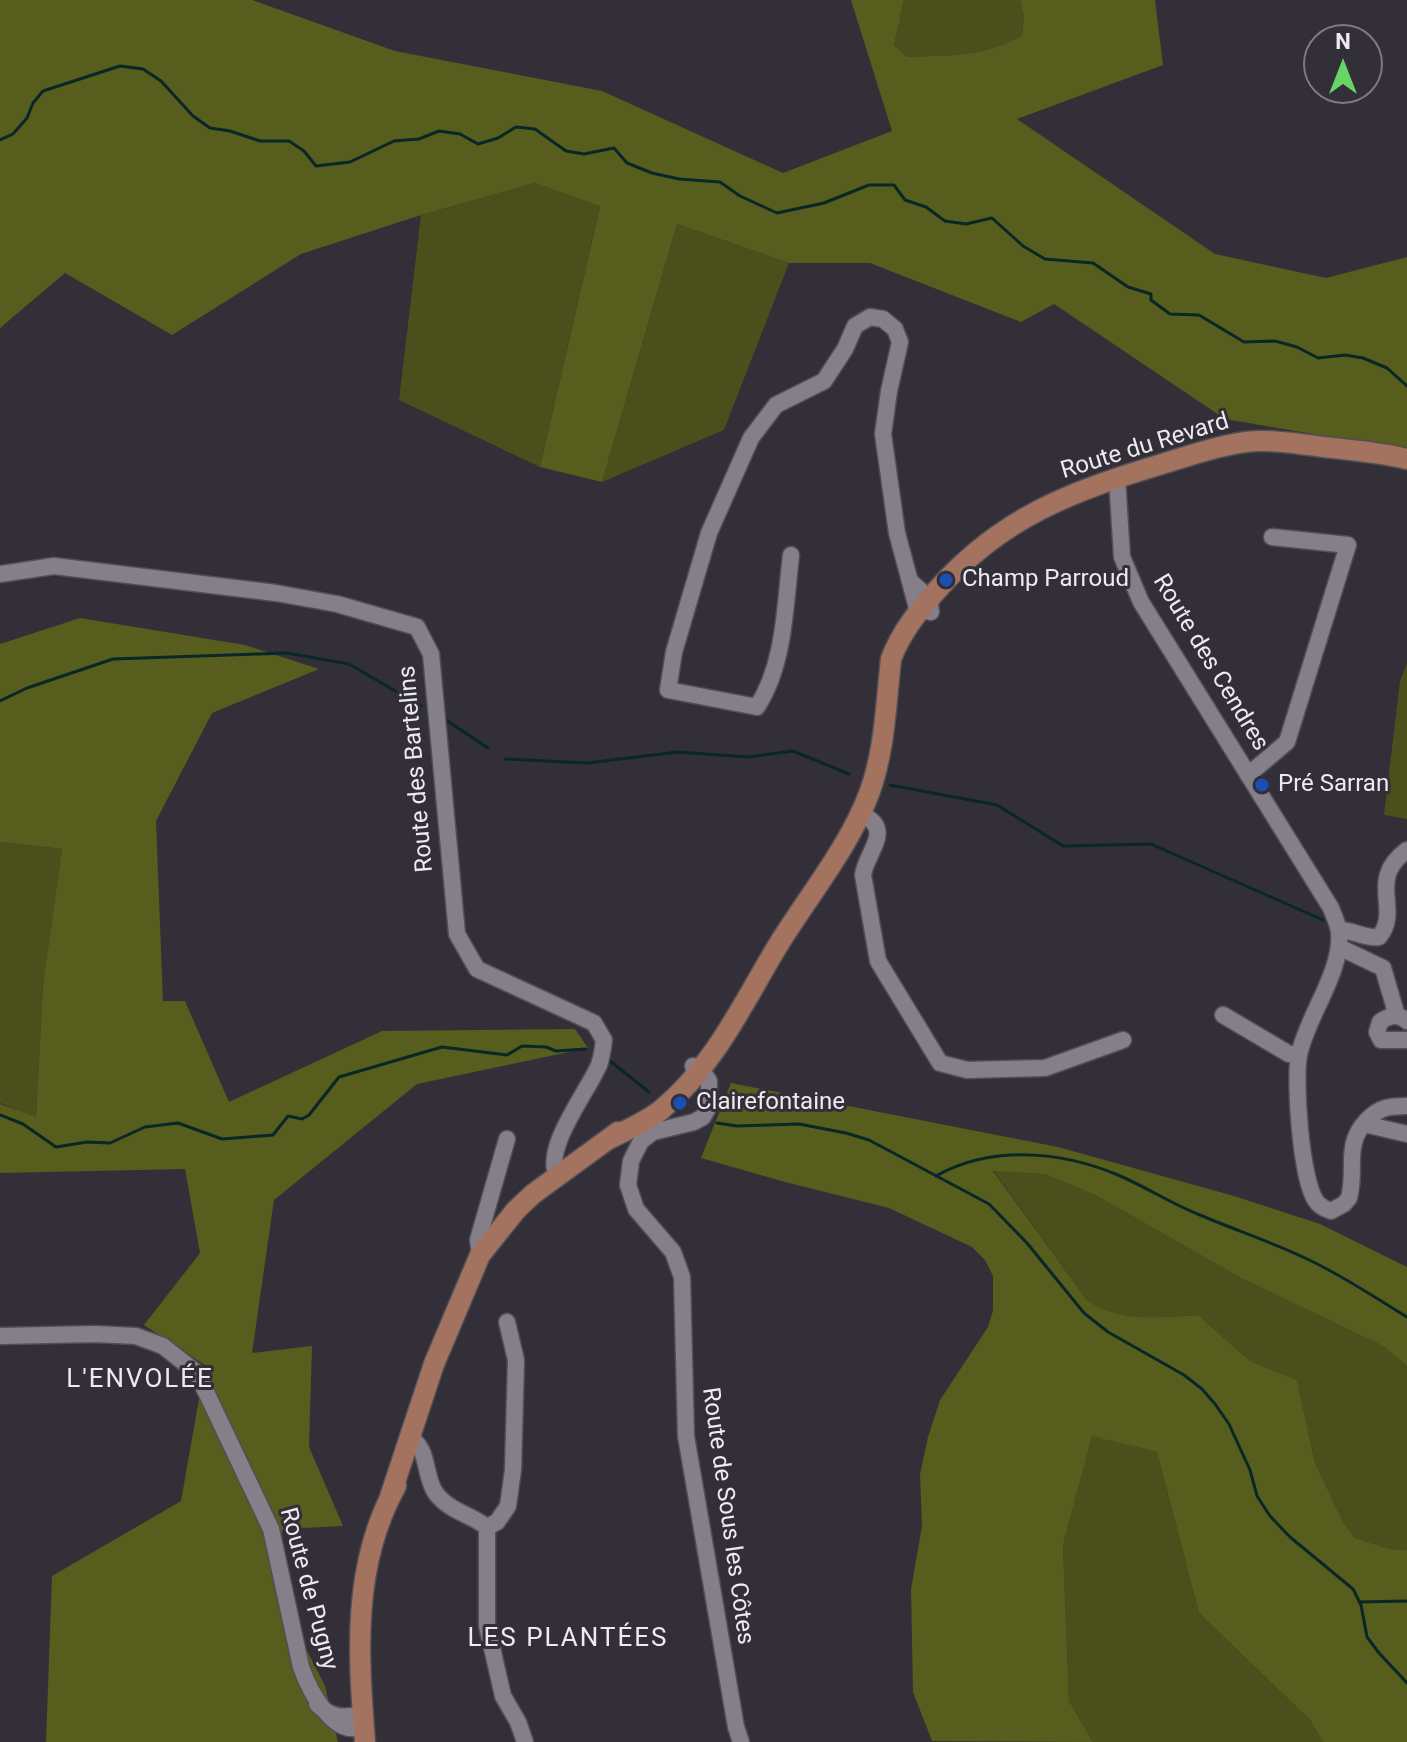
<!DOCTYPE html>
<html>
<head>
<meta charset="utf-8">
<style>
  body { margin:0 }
  #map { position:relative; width:1407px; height:1742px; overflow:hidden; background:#332f38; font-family:Roboto,sans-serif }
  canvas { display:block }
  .north { position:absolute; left:1303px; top:24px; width:80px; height:80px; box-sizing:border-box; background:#332f38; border:2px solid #7d7a82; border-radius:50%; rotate:0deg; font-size:22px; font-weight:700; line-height:32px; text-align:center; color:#edeaf0 }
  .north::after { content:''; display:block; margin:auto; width:28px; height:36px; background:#68d465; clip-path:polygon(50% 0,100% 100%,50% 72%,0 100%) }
</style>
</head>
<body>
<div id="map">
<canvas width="1407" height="1742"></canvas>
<div class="north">N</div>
</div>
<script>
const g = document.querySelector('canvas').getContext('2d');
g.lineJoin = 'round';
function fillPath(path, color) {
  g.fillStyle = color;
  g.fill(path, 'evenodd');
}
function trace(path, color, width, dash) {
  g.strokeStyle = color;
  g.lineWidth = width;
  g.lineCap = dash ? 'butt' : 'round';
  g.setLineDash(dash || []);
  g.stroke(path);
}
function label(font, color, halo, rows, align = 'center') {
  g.font = font + ' Roboto,sans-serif';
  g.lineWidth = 6;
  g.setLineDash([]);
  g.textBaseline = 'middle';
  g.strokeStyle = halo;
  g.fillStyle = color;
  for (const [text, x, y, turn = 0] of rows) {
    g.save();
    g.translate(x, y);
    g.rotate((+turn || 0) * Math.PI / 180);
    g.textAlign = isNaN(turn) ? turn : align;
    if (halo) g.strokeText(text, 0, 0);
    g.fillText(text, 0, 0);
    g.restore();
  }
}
const green = new Path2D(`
  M904 0H1020L1024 17 1022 35C987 57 947 55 907 57L894 45Z
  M535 183 600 205 540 467 399 400 421 215Z
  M677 224 789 263 724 430 602 482Z
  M1407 663V819L1384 815 1400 681Z
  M0 842 62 849 43 983 36 1118 0 1103Z
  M993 1170 1045 1174 1095 1195 1241 1278 1383 1346 1407 1366V1550L1390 1549 1355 1538 1344 1524 1315 1463 1297 1380 1250 1361 1198 1315C1160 1317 1120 1323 1087 1300Z
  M1092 1435 1157 1452 1199 1613 1310 1720 1323 1742H1093L1069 1701 1063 1545Z`);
const forest = new Path2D(`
  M0 0H252L395 51 602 91 783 173 892 131 851 0H904L894 45 907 57C947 55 987 57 1022 35L1024 17 1020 0H1155L1163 65 1017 119 1215 254 1326 278 1407 257V450L1225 419 1054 304 1021 322 870 263H789L677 224 602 482 540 467 600 206 535 183 421 215 301 254 172 335 65 273 0 328Z
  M80 618 245 645 319 669 212 713 156 821 163 1001H185L229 1102 382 1031 575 1029 588 1048 417 1084 274 1200 252 1353 312 1346 309 1447 343 1526 283 1529 276 1557 289 1615 325 1686 338 1742H46L52 1576 181 1501 205 1365 144 1325 200 1253 185 1169 0 1173V1104L36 1117 43 983 62 849 0 842V644Z
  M731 1083 1058 1147 1234 1196 1320 1224 1407 1267V1366L1383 1346 1241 1278 1095 1195 1045 1174 993 1171 1087 1300C1120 1323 1160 1317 1198 1315L1250 1361 1297 1380 1315 1463 1344 1524 1355 1538 1390 1549 1407 1550V1742H1323L1310 1720 1199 1613 1157 1452 1092 1436 1063 1545 1069 1701 1093 1742 932 1741 913 1692 911 1589 922 1526 920 1474 928 1437 940 1400 988 1327 993 1311V1276L985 1260 972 1247 889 1208 785 1182 701 1158Z`);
const stream = new Path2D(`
  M0 140 13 134 27 118 33 103 43 91 120 66 143 69 161 81 193 116 210 128 230 131 260 141H289L304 151 316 166 350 162 394 141 419 139 439 131 460 134 478 144 498 138 516 127 535 129 566 151 584 154 614 148 627 163 652 173 679 179 720 182 740 196 777 213 824 203 869 185H894L905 200 926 207 945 221 966 224 992 218 1023 246 1045 259 1093 263 1128 287 1151 294V300L1170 314 1199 315 1244 342 1275 341 1297 347 1318 358 1345 355 1363 358 1387 368 1407 386
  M0 701 27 688 113 659 287 653 349 664 421 706
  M446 720 488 748
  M505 759 587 763 678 752 748 757 793 751 849 774
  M890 785 997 805 1063 846 1151 844 1323 920
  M610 1061 649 1092
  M0 1115 23 1124 56 1147 87 1142 110 1143 145 1127 178 1123 222 1139 273 1135 288 1116 302 1119 309 1115 339 1077 442 1047 507 1055 522 1046 546 1047 556 1051 586 1049
  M717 1123 737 1126 799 1124 846 1133 869 1140 989 1204 1027 1243 1084 1313 1108 1332 1184 1375 1202 1389 1215 1404 1229 1424 1250 1470 1257 1496 1270 1516 1290 1537 1353 1589 1361 1605 1367 1637 1379 1653 1407 1683
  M936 1176C991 1145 1061 1151 1118 1175 1146 1187 1172 1204 1200 1215 1235 1230 1272 1242 1307 1259 1342 1275 1374 1297 1407 1317
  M1359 1602 1407 1601`);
const minor = new Path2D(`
  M1117 478 1122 557 1141 602 1331 908C1334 916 1338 924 1339 932 1343 971 1307 1016 1299 1055 1294 1081 1301 1180 1316 1201 1320 1207 1325 1209 1331 1211L1344 1204 1349 1198C1357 1168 1343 1145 1367 1120 1380 1107 1389 1106 1407 1106
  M791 555C785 605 785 664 757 707L668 690 674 652 709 533 751 438 776 405 824 381 845 349 855 326 870 317 883 319 895 329 900 342 889 391 883 434 897 533 917 608 931 612 929 598 910 581
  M0 574 54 566 276 593 337 604 417 627 431 654 457 934 477 969 594 1023 604 1040C603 1048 602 1057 599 1065 588 1091 543 1148 557 1175
  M1248 775 1287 742 1348 545 1272 537
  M860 814C896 828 866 852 863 875L878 961 940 1063 967 1070 1045 1068 1123 1040
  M1339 930C1354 930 1364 939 1379 937 1402 909 1366 880 1407 850
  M1339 947 1383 968 1397 1016
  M1223 1015 1289 1054H1299
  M1407 1021C1399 1013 1388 1016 1380 1022L1377 1032 1381 1040H1407
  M693 1066 700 1068 709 1081V1106L703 1117 694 1122 653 1132 641 1141 631 1161 628 1185 636 1209 673 1252 682 1277 686 1436 736 1727 741 1742
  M1364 1124 1407 1134
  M480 1255 478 1240 507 1139
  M0 1336 95 1334 136 1336 163 1346 197 1373 271 1529 301 1667C308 1687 334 1742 364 1725L352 1716C337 1718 327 1714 317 1704
  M409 1438C429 1446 424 1476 435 1492 448 1511 470 1514 487 1527V1626L503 1696 518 1722 525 1742
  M487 1527 497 1522 508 1506 513 1470 516 1360 507 1322`);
const major = new Path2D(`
  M609 1139C626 1130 646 1122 661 1110 715 1066 745 999 780 942 810 894 851 844 870 791 885 749 886 703 891 659 901 632 919 610 938 589 1002 517 1072 491 1162 464 1192 455 1225 443 1257 441 1279 440 1301 444 1323 447 1352 450 1379 452 1407 459
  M390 1497 434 1364 480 1255 516 1210 533 1194 618 1132
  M365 1742C358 1654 352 1565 396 1486`);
const markers = [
  [946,580,8,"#1a4fb4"],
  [1262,785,8,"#1a4fb4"],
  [680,1103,8,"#1a4fb4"]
];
const streetNames = [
  ["Route du Revard",1145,447,-17],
  ["Route des Cendres",1210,663,59],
  ["Route des Bartelins",417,769,-95],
  ["Route de Sous les Côtes",727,1516,82],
  ["Route de Pugny",308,1589,75]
];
const poiNames = [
  ["Champ Parroud",962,580],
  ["Pré Sarran",1278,785],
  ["Clairefontaine",696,1103]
];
const neighbourhoodNames = [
  ["L'ENVOLÉE",140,1380],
  ["LES PLANTÉES",568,1639]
];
fillPath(green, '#4a4f1b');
fillPath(forest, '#575d1d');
trace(stream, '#0a2727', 3);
trace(minor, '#524e55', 19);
trace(major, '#524e55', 23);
trace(minor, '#847f89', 16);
trace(major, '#a37360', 20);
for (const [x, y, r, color] of markers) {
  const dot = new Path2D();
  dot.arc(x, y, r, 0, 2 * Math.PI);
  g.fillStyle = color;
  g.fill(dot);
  trace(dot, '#332f38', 3);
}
label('24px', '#edeaf0', '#332f38', streetNames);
label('24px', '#edeaf0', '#332f38', poiNames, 'left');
g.letterSpacing = '2px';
label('26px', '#edeaf0', '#332f38', neighbourhoodNames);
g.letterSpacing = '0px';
</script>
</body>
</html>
